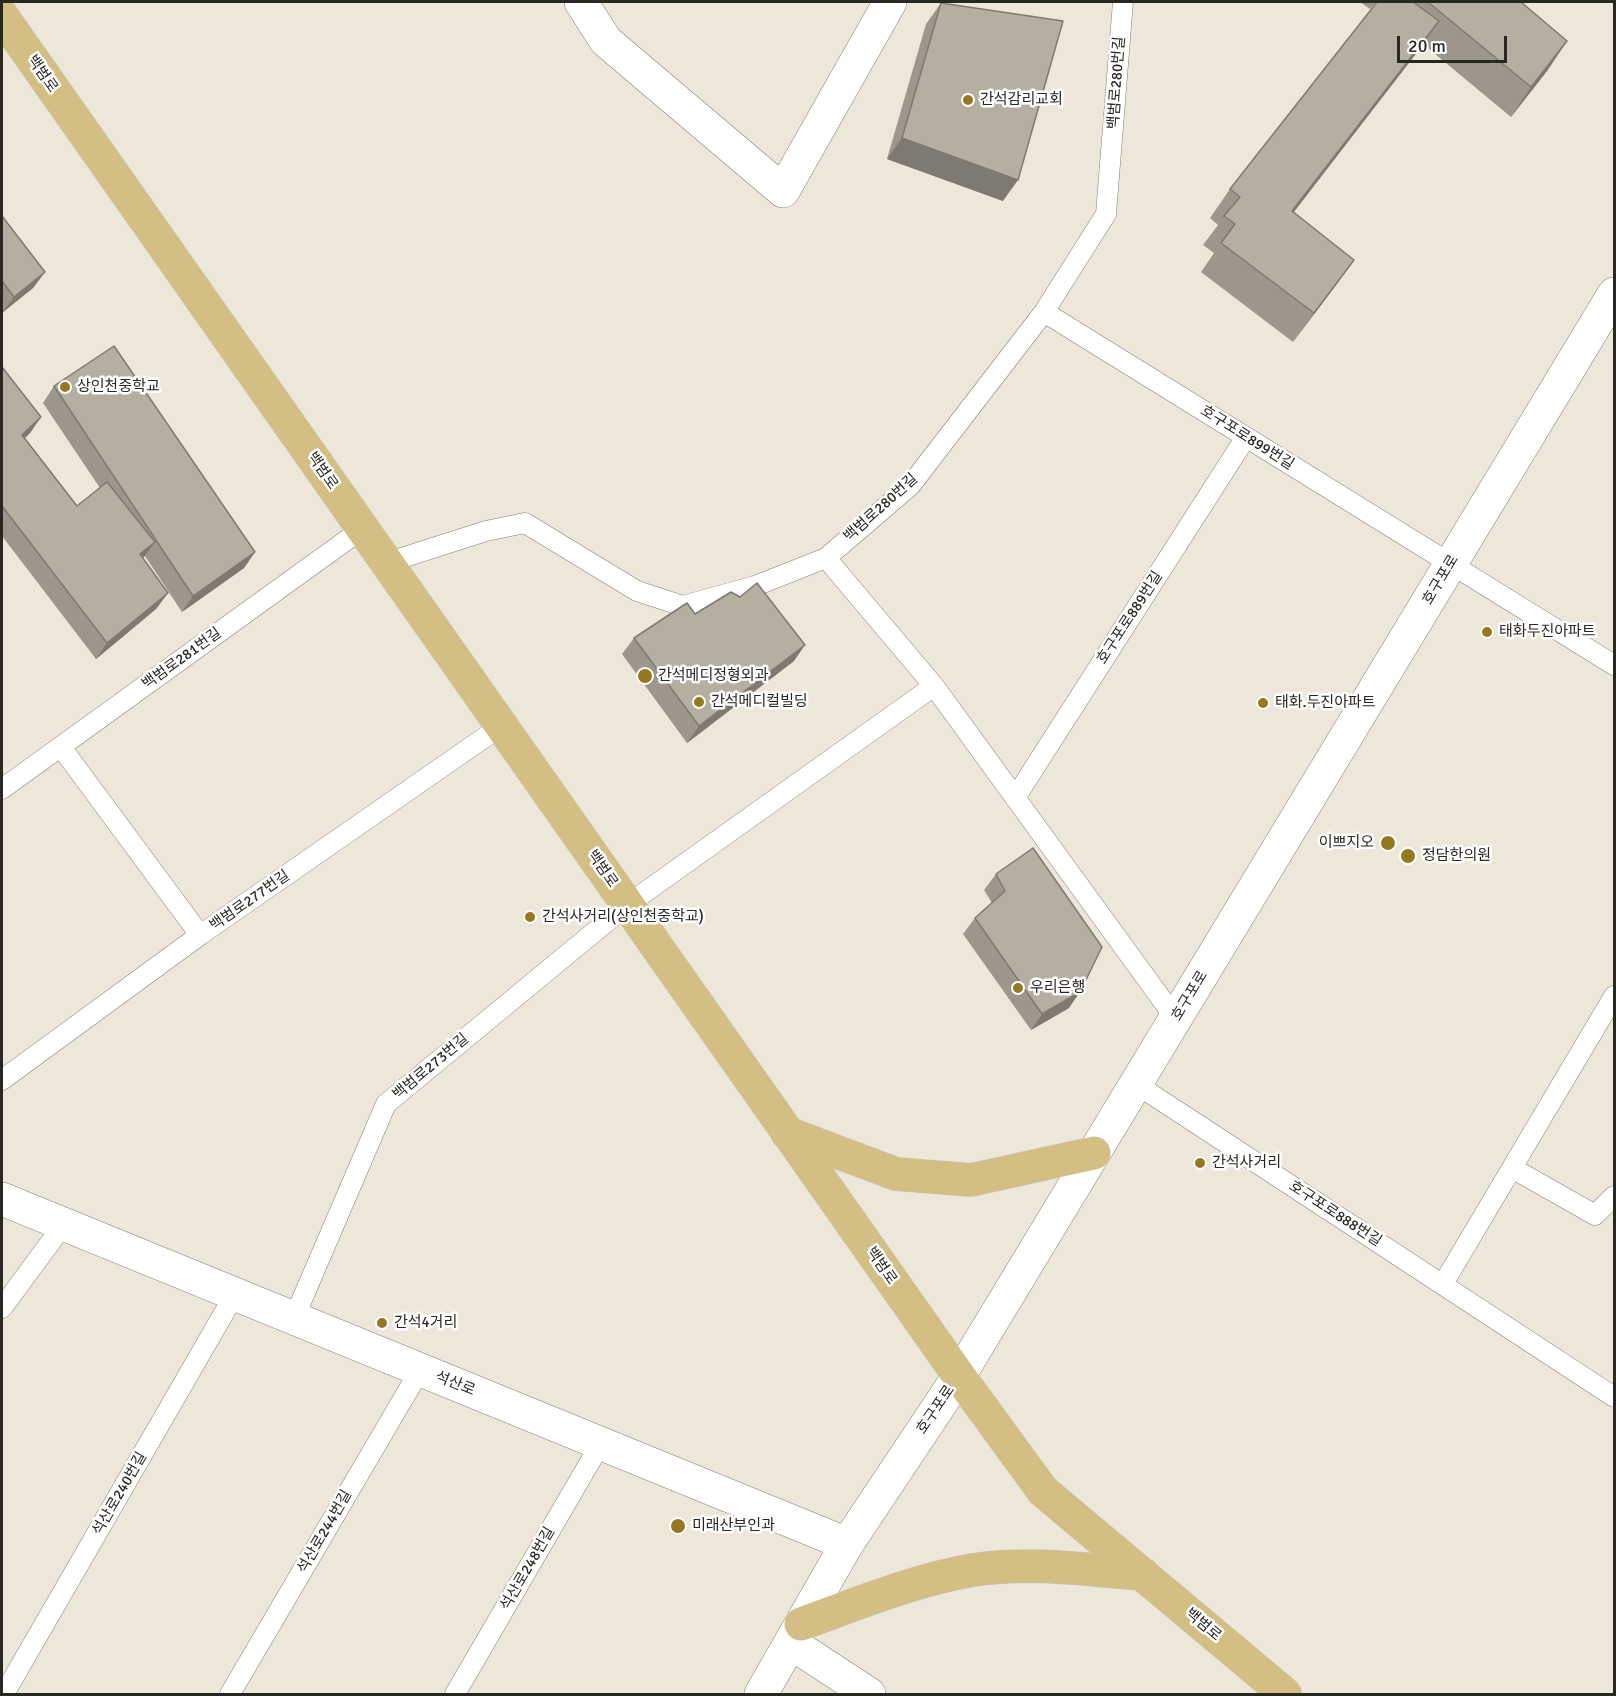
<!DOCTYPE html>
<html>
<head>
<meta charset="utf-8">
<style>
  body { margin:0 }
  #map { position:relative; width:1616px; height:1696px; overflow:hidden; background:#ede7d9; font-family:Signika,sans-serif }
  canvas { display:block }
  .frame { position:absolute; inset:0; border:3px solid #292722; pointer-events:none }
  .scale { position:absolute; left:1397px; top:36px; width:110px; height:27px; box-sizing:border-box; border:3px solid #292722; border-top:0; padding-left:8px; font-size:18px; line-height:21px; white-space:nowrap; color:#292722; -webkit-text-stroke:4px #fff; paint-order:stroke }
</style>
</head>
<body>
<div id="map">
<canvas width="1616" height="1696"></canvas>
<div class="frame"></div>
<div class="scale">20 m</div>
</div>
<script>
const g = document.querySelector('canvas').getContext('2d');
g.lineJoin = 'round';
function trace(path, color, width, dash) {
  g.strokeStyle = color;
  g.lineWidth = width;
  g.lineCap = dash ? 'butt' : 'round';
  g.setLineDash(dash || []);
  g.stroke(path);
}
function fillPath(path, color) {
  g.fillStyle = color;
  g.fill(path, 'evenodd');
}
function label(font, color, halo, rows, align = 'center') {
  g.font = font + ' Signika,"Noto Sans KR",sans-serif';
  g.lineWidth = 5;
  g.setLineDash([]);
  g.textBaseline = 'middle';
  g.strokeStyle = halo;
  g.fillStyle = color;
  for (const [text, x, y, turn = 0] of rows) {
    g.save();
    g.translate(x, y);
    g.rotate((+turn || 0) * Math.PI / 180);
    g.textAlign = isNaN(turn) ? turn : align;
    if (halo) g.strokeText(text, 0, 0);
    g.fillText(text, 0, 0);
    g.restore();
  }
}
const service = new Path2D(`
  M1044 312 1614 665
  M826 558 934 686 1176 1019
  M386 563 486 531 525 523 637 591 683 606 755 586 826 558 910 486 1044 312 1106 214 1123 2
  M61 747 200 935
  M2 789 362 529
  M1015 798 1246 437
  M2 1080 200 935 501 726
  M1136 1084 1614 1397
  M1512 1168 1595 1215 1614 1196
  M1443 1284 1614 996
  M2 1308 64 1224
  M294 1318 386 1104 627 905 934 686
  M4 1694 235 1294
  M230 1694 420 1370
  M455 1694 601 1443`);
const minor = new Path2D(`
  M581 2 606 41 783 191 890 2
  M791 1643 869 1694`);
const tertiary = new Path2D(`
  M2 1199 847 1544`);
const secondary = new Path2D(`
  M761 1694 847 1544 959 1376 1614 294`);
const primary = new Path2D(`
  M2 16 959 1376 1043 1491 1285 1694
  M787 1133 896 1174 971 1180 1094 1153
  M801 1624C857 1604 914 1580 973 1570 1029 1561 1087 1570 1143 1574`);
const wall = new Path2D(`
  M1360 2H1376L1370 9Z
  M1377 2H1521L1567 41 1547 71 1511 117 1423 44 1294 212 1354 260 1333 289 1293 342 1201 272 1214 253 1203 245 1218 225 1210 218 1230 189Z
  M941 3 1003 201 887 159 926 24Z
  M2 216 45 272 33 288 2 313Z
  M2 367 41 417 30 433 25 438 77 506 100 488 43 403 54 386 255 552 244 568 182 612 145 556 143 558 168 593 156 609 96 659 2 536Z
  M695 614 794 661 687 743 622 654 634 638Z
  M996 874 1069 1008 1031 1030 963 934 975 918 992 903 984 890Z`);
const shadedWall = new Path2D(`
  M1439 21 1419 50 1272 240 1292 211Z
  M1567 41 1547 71 1511 117 1531 87Z
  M902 138 1018 180 1003 201 887 159Z
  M1354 260 1333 289 1293 342 1314 313Z
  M45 272 33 288 2 313 14 297Z
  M41 417 30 433 11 451 22 435Z
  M155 542 143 558 129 570 140 554Z
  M255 552 244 568 182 612 193 596Z
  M168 593 156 609 96 659 107 643Z
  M805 645 794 661 687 743 699 726Z
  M1080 992 1069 1008 1031 1030 1042 1014Z`);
const building = new Path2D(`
  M1377 2H1413L1439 21 1292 211 1354 260 1314 313 1221 243 1235 224 1224 216 1240 197 1230 189Z
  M1428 2H1521L1567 41 1531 87Z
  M941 3 1063 21 1018 180 902 138Z
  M2 216 45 272 14 297 2 281Z
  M114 346 255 552 193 596 54 386Z
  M2 367 41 417 22 435 77 506 107 482 155 542 140 554 168 593 107 643 2 506Z
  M757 583 805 645 699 726 634 638 687 603 695 614 731 592 740 597Z
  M1033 848 1102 947 1080 992 1042 1014 975 918 1005 891 996 874Z`);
const markers = [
  [968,100,6,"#967820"],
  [65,387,6,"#967820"],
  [1487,632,6,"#967820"],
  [645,676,8,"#967820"],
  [699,702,6,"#967820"],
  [1263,703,6,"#967820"],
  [1388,843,8,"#967820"],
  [1408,856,8,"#967820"],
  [530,917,6,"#967820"],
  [1018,988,6,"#967820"],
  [1200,1163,6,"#967820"],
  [382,1323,6,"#967820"],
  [678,1526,8,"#967820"]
];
const streetNames = [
  ["백범로",42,74,55],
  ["백범로280번길",1117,83,-86],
  ["호구포로899번길",1247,438,32],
  ["백범로",322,471,55],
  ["백범로280번길",881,508,-42],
  ["호구포로",1441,580,-59],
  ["호구포로889번길",1130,618,-57],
  ["백범로281번길",182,659,-36],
  ["백범로",602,869,55],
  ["백범로277번길",250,901,-35],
  ["호구포로",1190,996,-59],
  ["백범로273번길",431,1067,-40],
  ["호구포로888번길",1335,1214,33],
  ["백범로",881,1266,55],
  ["석산로",455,1384,22],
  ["호구포로",936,1410,-56],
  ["석산로240번길",120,1494,-60],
  ["석산로244번길",325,1532,-60],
  ["석산로248번길",528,1569,-60],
  ["백범로",1203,1625,40]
];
const poiNames = [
  ["간석감리교회",980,100],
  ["상인천중학교",77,387],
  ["태화두진아파트",1499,632],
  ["간석메디정형외과",658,676],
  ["간석메디컬빌딩",711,702],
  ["태화.두진아파트",1275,703],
  ["이쁘지오",1374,843,"right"],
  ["정담한의원",1422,856],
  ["간석사거리(상인천중학교)",542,917],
  ["우리은행",1030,988],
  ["간석사거리",1212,1163],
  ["간석4거리",394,1323],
  ["미래산부인과",692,1526]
];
trace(service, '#847f72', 21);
trace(minor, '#847f72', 34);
trace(tertiary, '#847f72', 34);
trace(secondary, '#847f72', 34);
trace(primary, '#cccbca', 34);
trace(service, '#fff', 20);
trace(minor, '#fff', 33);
trace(tertiary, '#fff', 33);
trace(secondary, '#fff', 33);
trace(primary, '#d3be83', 33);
fillPath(wall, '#9c968b');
fillPath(shadedWall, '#7f7a71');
fillPath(building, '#b5afa2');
trace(building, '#7f7a71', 1.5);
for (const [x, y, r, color] of markers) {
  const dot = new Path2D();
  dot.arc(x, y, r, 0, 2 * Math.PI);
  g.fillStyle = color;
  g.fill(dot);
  trace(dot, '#fff', 2);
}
label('15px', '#292722', '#fff', streetNames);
label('15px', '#292722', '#fff', poiNames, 'left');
</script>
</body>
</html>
